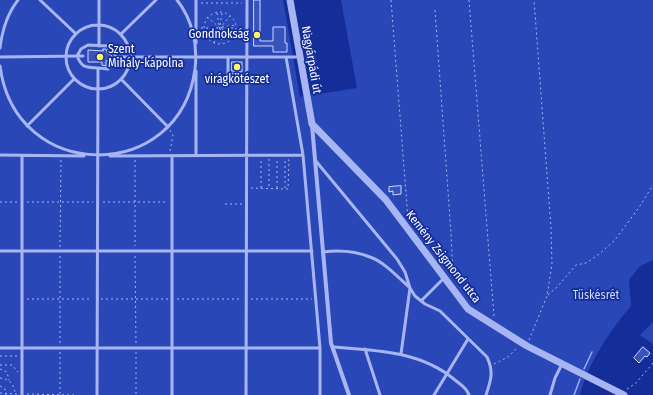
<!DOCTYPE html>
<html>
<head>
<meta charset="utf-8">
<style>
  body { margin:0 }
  canvas { display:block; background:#142d98 }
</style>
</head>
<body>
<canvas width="653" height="395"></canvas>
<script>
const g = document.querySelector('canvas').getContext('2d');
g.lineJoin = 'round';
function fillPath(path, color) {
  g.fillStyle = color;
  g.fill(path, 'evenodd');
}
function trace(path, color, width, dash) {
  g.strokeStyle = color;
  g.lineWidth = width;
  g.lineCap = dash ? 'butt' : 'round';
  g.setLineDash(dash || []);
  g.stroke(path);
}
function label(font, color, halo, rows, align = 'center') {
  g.font = font + ' "Fira Sans Condensed",sans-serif';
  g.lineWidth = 3.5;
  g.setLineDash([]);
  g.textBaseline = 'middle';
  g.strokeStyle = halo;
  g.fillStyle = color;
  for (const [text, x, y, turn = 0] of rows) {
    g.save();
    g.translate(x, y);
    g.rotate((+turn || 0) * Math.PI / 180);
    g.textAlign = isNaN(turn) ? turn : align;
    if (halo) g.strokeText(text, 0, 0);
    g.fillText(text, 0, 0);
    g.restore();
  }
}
const green = new Path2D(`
  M0 0H283L300 97 357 88 341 0H653V260L640 266 629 280 631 306C611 329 587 365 580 395H0Z
  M653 322V344L640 335Z`);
const stream = new Path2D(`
  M584 369 592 352
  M574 395 580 379`);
const building = new Path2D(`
  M254 0H260V41H273V27H285V43H287V52H273V46H254Z
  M310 27 312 34 303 36 302 29Z
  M103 49H106L107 53 111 55 112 57 111 59 106 61V66L102 65V62H88V50L103 51Z
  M314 55 316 62 308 64 306 56Z
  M232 62H242V72L232 71Z
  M401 186V194L393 195V191L389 192V187Z
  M643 347 650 353 647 357 645 356 639 363 634 358Z`);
const path = new Path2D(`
  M391 0 408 219
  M469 0 494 316
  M201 3H242
  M435 10 451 233 453 278
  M204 28a16 16 0 1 1 32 0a16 16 0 1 1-32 0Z
  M217 13 222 43
  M207 17 232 38
  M220 25 222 13
  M222 27 236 25
  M201 28H236
  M220 29 228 42
  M222 29 234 33
  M207 37 220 28 230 16
  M214 43 219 29
  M170 151 173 135 170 130
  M269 159V188
  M135 160V246
  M285 161V188
  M251 188 288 189 289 160 285 159
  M261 188V159
  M277 188V159
  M0 202H17
  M27 202H93
  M103 202H167
  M225 204H242
  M60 247 61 160
  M135 256 136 344
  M548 295 558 286 576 265 586 263 598 255 615 240 640 206 653 185
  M27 299H92
  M101 299H168
  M177 299H242
  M251 299H312
  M529 340 547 296 552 264 551 228 534 0
  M60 343V256
  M60 352V395
  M136 352V395
  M0 356H17
  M494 364 508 357 517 348
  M0 365H12L18 372
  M0 369 7 372 9 380
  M0 378C10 379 15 385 15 395
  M0 386 5 389 6 395
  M627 389 636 383 653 363
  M0 393 17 394
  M27 394 74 395`);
const service = new Path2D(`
  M40 0 75 33
  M196 0V43
  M66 57a32 32 0 1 1 64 0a32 32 0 1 1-64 0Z
  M121 34 156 0
  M99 46V0
  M0 48C2 31 7 14 18 0
  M0 57 83 56
  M116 57H299
  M228 57V74L247 75
  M286 57 303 155 320 348V395
  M0 66C15 184 180 184 195 69 198 44 192 19 177 0
  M121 79 168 127
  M27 126 74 79
  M0 155 84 156
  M196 155V71
  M22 156V395
  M110 156 303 155
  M315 160 397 259 405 272 410 288 415 296 425 304 440 311 487 357C494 372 491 380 486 395
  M0 251H312
  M323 252C338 250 355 251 370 257 383 261 399 278 410 288L401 354
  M421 301 444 278
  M333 347C375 350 421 351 455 380 460 384 467 388 469 395
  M0 348H320
  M365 349 380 395
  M97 395 98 68 108 69 109 63 114 61 116 57 114 53 109 51V46L88 45 81 49 77 56C82 68 85 67 98 68
  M172 395V156
  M246 395 247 0
  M434 395 468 339
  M550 395 555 378 562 364`);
const minor = new Path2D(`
  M312 125 331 343 349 395`);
const tertiary = new Path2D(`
  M290 0 312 124 386 200 468 309 527 346 624 395`);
const markers = [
  [257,35,4,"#fff968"],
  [100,57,4,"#fff968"],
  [237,67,4,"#fff968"]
];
const poiNames = [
  ["Gondnokság",249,35],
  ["Szent",108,50,"left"],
  ["Mihály-kápolna",108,64,"left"],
  ["virágkötészet",237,80,"center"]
];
const streetNames = [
  ["Nagyárpádi út",311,60,80],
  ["Kemény Zsigmond utca",443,257,52]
];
const parkNames = [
  ["Tüskésrét",596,296]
];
fillPath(green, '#2a47b8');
trace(stream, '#99adf5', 1.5);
fillPath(building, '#3953bd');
trace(building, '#ced8fd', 1);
trace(path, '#a7b6f2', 1, [2, 3]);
trace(service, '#a7b6f2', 3);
trace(minor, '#a7b6f2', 4);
trace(tertiary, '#a7b6f2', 7);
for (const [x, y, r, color] of markers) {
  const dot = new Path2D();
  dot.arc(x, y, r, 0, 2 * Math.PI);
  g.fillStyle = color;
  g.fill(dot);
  trace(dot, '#142d98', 1.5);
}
label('12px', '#fff', '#142d98', poiNames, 'right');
label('12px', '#fff', '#142d98', streetNames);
label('12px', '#ced8fd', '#142d98', parkNames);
</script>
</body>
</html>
